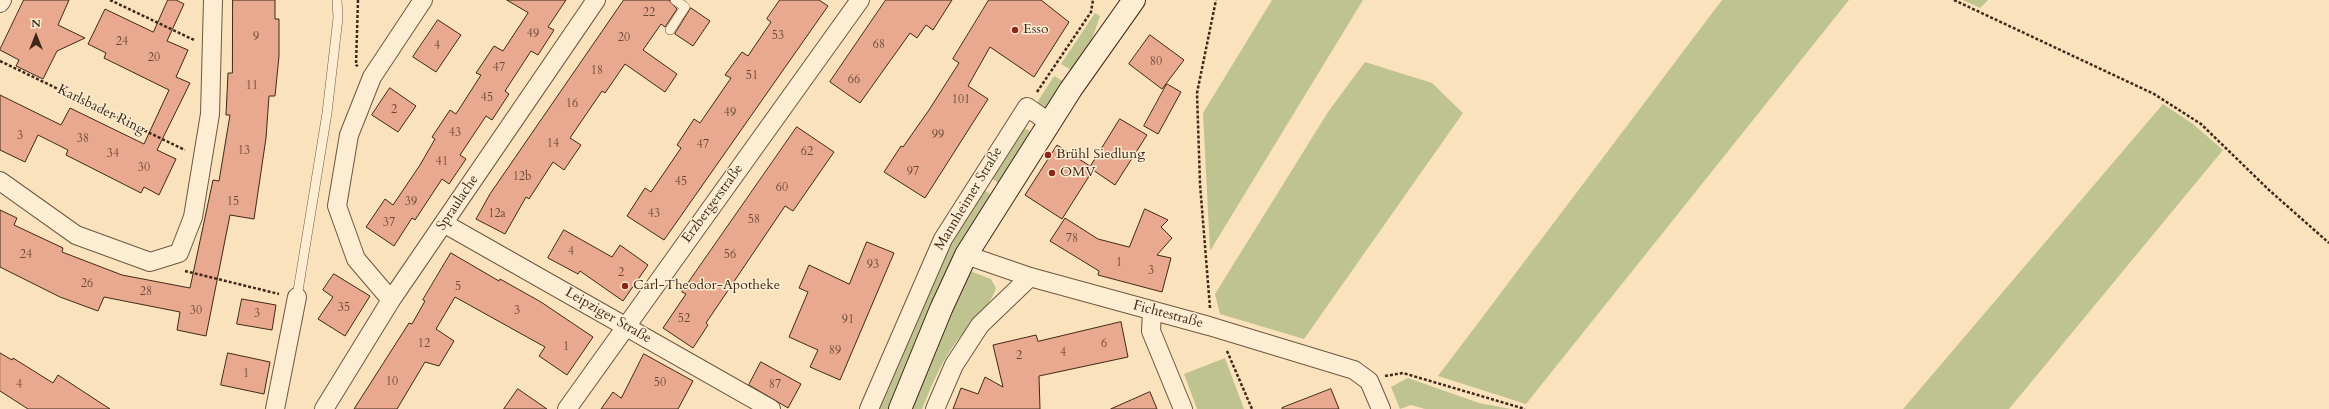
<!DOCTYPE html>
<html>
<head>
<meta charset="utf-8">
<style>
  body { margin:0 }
  #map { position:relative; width:2329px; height:409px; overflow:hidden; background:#fae3bc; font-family:Cardo,serif }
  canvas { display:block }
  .north { position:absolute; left:16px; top:16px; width:40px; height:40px; -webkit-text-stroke:3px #fcedd3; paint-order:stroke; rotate:0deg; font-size:11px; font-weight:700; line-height:16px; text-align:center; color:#3f2819 }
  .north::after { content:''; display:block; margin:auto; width:14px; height:18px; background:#3f2819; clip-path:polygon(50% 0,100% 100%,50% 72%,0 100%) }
</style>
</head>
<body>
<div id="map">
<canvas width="2329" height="409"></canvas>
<div class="north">N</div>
</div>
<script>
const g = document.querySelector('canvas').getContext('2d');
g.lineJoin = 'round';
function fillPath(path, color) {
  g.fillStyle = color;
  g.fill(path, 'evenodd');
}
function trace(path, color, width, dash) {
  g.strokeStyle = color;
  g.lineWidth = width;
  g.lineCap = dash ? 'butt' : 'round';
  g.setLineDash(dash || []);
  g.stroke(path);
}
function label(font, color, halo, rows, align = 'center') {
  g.font = font + ' Cardo,serif';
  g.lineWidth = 3;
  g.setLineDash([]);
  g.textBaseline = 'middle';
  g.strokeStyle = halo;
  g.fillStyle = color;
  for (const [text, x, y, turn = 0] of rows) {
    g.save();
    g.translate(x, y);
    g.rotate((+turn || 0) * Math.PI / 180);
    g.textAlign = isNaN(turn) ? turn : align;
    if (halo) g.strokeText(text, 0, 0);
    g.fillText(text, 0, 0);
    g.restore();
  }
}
const green = new Path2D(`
  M1272 0H1363L1210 251 1203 113Z
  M1722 0H1849L1526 404 1438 376Z
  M1963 0H1988L1980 8Z
  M1095 13 1100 16 1092 39 1071 70 1061 64Z
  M1365 62 1432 83 1463 113 1304 339 1220 314 1215 294 1328 112Z
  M1054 76 1064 82 1046 108H1041L1038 105V101Z
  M2163 104 2193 124 2223 150 2009 409H1903Z
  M1021 128 1029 130 1030 136 1000 184 989 177Z
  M981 188 993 196 890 409H876L945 246Z
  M970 271 991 279 996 288C988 311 968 325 954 345 940 365 931 387 922 409H908Z
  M1225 358 1244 409H1197L1184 374Z
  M1408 378 1479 403 1511 409H1425L1411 405 1400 409 1391 387Z`);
const building = new Path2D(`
  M24 0H69L58 25 85 38 57 51 43 79 16 66 19 60 0 50Z
  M168 0H176L184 4 167 41 188 50 176 77 190 83 157 150 176 159 159 195 144 187 141 193 66 155 68 150 38 135 25 162 0 150V95L61 125 70 108 144 144 169 90 104 58 106 53 88 44 105 9 153 32Z
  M233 0H275V19H279V56L275 96H269L266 138 254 219 230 215 206 336 177 330 180 312 104 297 98 311 60 297 0 267V210L17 218 14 225 63 248 62 252 122 275 190 288 213 180 219 181 230 115H226L228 73H232Z
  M507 0H566L548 27 554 30 538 55 531 51 505 91 509 94 492 120 486 116 460 155 466 159 449 184 442 179 415 220 412 218 394 246 366 227 385 199 393 205 420 165 435 139 432 137 450 110 456 114 481 75 476 73 494 46 503 51 528 13Z
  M624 0H669L677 9 665 27 661 24 643 50 677 74 665 92 625 64 605 93 602 91 570 138 581 145 564 170 553 162 529 199 526 197 505 234 476 219 490 194Z
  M780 0H819L828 6 664 240 627 216 645 188 651 192 681 148 677 145 694 119 700 123 731 78 725 75 742 52 748 56 771 22 767 19Z
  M886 0H952L933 30 926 25 917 38 910 33 860 103 830 82Z
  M989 0H1041L1069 22 1034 77 990 47 968 86 988 99 925 198 884 172 901 146 903 147 929 110 959 63 953 59Z
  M691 8 710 21 693 46 675 34Z
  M438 20 461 35 436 72 413 57Z
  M1150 35 1184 60 1162 89 1129 64Z
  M1167 84 1181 92 1158 134 1144 126Z
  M390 88 416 106 398 132 372 115Z
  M1120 119 1147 135 1115 185 1093 170 1062 219 1025 195 1057 145 1090 166Z
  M797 127 834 152 793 211 785 206 706 323 708 325 693 348 663 328 686 294 682 292Z
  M1145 209 1168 220 1161 227 1172 238 1157 255 1171 258 1162 292 1098 275 1099 271 1050 241 1065 218 1098 239 1129 247Z
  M564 230 612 257 620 245 648 265 623 301 580 271 578 274 548 258Z
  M867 242 894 253 840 380 810 367 818 350 789 337 808 292 799 288 809 265 849 284Z
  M451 253 499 281 500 279 541 302 593 337 567 375 539 356 545 347 455 297 436 329 454 341 439 366 425 362 397 409H354L409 323 412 324 425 301 423 300Z
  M334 274 370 296 345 336 318 319 333 297 323 290Z
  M242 299 276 305 272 330 237 324Z
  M1121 322 1128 357 1039 376 1040 409H953L961 388 978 394 985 377 1003 387 993 345 1036 335 1038 341Z
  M0 353 12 360 13 358 53 383 58 375 110 409H28L0 391Z
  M228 353 270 362 264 394 221 385Z
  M644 354 693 381 678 409H601L613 392 621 398Z
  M761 362 801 384 788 408 749 385Z
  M518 389 547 409H504Z
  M1331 389 1339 409H1282V408Z
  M1150 392 1157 409H1111Z`);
const path = new Path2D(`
  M110 0 194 40
  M358 0 356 65 358 66
  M1954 0 2154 94 2201 124 2269 190 2329 243
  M0 61 185 150
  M1037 92 1091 12 1093 0
  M185 271 279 294
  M1210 308 1200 184 1197 93 1216 0
  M1227 351 1252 409
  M1385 376 1403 373 1525 409`);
const service = new Path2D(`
  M670 30 685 7 675 0
  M297 297 327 113 338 18 337 0`);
const minor = new Path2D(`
  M0 3 2 0
  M0 181 76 235 150 262 179 253 193 217 210 114 213 0
  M445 224 771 409
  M966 255 1030 277 1209 326 1354 370 1369 381 1381 409
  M391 300 356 259 337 206 349 135 372 77 423 0
  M1152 311 1151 331 1183 409
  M275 409 297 297
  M324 409 391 300 596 0
  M567 409 860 0
  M869 409 943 239 1027 107 1050 123
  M935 409 954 365 980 325 1030 277`);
const secondary = new Path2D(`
  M900 409 941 309 966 255 1071 89 1134 0`);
const markers = [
  [1015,30,4,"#8f2418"],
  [1048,155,4,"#8f2418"],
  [1052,173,4,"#8f2418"],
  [625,286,4,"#8f2418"]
];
const numberNames = [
  ["22",649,13],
  ["49",533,34],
  ["53",778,36],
  ["9",256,37],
  ["20",624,38],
  ["24",122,42],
  ["68",879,45],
  ["4",437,46],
  ["20",154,58],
  ["80",1156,62],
  ["47",499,68],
  ["18",597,71],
  ["51",752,76],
  ["66",854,80],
  ["11",252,86],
  ["45",487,98],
  ["101",961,100],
  ["16",572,104],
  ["2",394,110],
  ["49",730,113],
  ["43",455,133],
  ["99",938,135],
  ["3",20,136],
  ["38",83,139],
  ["14",553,144],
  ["47",703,145],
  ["13",244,151],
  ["62",807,152],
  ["34",113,154],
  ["41",442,162],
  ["30",144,168],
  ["97",913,172],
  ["12b",522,177],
  ["45",681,182],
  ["60",782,188],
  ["15",233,202],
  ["39",411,202],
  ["12a",497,214],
  ["43",654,214],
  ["58",754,220],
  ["37",389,223],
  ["78",1072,239],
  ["4",571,252],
  ["24",26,255],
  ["56",730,255],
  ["1",1119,263],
  ["93",873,265],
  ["3",1151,271],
  ["2",621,273],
  ["26",87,284],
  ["5",458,287],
  ["28",146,292],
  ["35",344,308],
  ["30",196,311],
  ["3",517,311],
  ["3",257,314],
  ["52",684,319],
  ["91",848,320],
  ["12",424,344],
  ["6",1104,344],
  ["1",566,347],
  ["89",835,351],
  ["4",1063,353],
  ["2",1019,356],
  ["1",246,374],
  ["10",392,382],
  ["50",660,383],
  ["4",19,385],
  ["87",775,385]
];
const poiNames = [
  ["Esso",1023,30],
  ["Brühl Siedlung",1056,155],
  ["OMV",1060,173],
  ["Carl-Theodor-Apotheke",633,286]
];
const streetNames = [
  ["Karlsbader Ring",101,110,26],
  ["Mannheimer Straße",969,199,-59],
  ["Spraulache",458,203,-56],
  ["Erzbergerstraße",713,204,-54],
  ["Fichtestraße",1168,315,15],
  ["Leipziger Straße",608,316,30]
];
fillPath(green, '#bfc390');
fillPath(building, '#e8a98f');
trace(building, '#3f2819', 1);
trace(service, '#6e5742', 10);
trace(minor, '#6e5742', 20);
trace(secondary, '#3f2819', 24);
trace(path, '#3f2819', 2.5, [3, 2]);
trace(service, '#fcedd3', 9);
trace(minor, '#fcedd3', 18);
trace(secondary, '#fcedd3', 22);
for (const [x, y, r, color] of markers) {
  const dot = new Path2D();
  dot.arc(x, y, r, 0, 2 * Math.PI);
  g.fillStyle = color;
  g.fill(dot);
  trace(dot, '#fcedd3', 1.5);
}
label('12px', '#694836', null, numberNames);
label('14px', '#3f2819', '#fcedd3', poiNames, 'left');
label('14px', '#3f2819', '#fcedd3', streetNames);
</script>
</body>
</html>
